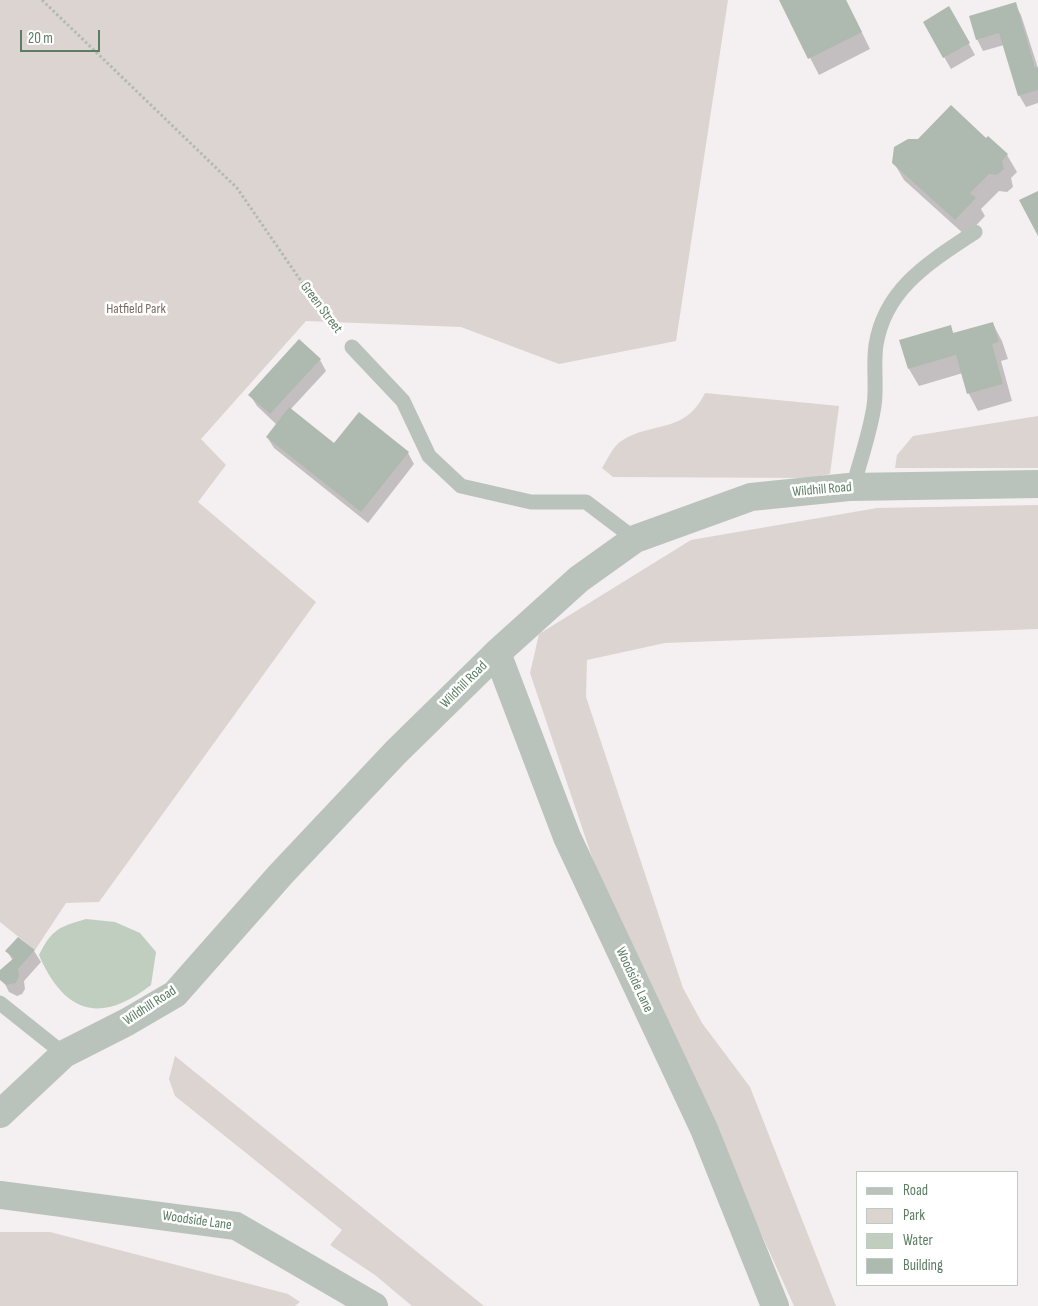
<!DOCTYPE html>
<html>
<head>
<meta charset="utf-8">
<style>
  body { margin:0 }
  #map { position:relative; width:1038px; height:1306px; overflow:hidden; background:#f4eff1; font-family:"Sofia Sans Condensed",sans-serif }
  canvas { display:block }
  .legend { position:absolute; left:856px; top:1171px; width:162px; height:115px; box-sizing:border-box; background:#fff; border:1px solid #becbc0; margin:0; padding:6px 9px; list-style:none; font-size:15px; color:#5c7d62 }
  .legend li { display:flex; align-items:center; gap:10px; height:25px }
  .legend b { width:25px; border:1px solid #becbc0 }
  .scale { position:absolute; left:20px; top:30px; width:80px; height:22px; box-sizing:border-box; border:2px solid #5c7d62; border-top:0; padding-left:6px; font-size:15px; line-height:18px; white-space:nowrap; color:#5c7d62; -webkit-text-stroke:4px #fff; paint-order:stroke }
</style>
</head>
<body>
<div id="map">
<canvas width="1038" height="1306"></canvas>
<ul class="legend">
<li><b style="height:6px;background:#b9c3bb"></b>Road</li>
<li><b style="height:14px;background:#dcd4d0"></b>Park</li>
<li><b style="height:14px;background:#bfcebe"></b>Water</li>
<li><b style="height:14px;background:#aebaaf"></b>Building</li>
</ul>
<div class="scale">20 m</div>
</div>
<script>
const g = document.querySelector('canvas').getContext('2d');
g.lineJoin = 'round';
function fillPath(path, color) {
  g.fillStyle = color;
  g.fill(path, 'evenodd');
}
function trace(path, color, width, dash) {
  g.strokeStyle = color;
  g.lineWidth = width;
  g.lineCap = dash ? 'butt' : 'round';
  g.setLineDash(dash || []);
  g.stroke(path);
}
function label(font, color, halo, rows, align = 'center') {
  g.font = font + ' "Sofia Sans Condensed",sans-serif';
  g.lineWidth = 5;
  g.setLineDash([]);
  g.textBaseline = 'middle';
  g.strokeStyle = halo;
  g.fillStyle = color;
  for (const [text, x, y, turn = 0] of rows) {
    g.save();
    g.translate(x, y);
    g.rotate((+turn || 0) * Math.PI / 180);
    g.textAlign = isNaN(turn) ? turn : align;
    if (halo) g.strokeText(text, 0, 0);
    g.fillText(text, 0, 0);
    g.restore();
  }
}
const green = new Path2D(`
  M0 0H728L676 341 559 364 461 327 306 321 201 439 226 465 198 502 316 602 99 902 66 903 35 950 0 922Z
  M705 393 839 406 830 474 811 478 613 477 602 468C607 460 614 444 623 440 654 421 685 434 705 393Z
  M1038 416V468H895L897 455 913 436Z
  M1038 505V629L665 643 587 660 586 697 683 988 702 1023 750 1087 836 1306H794L596 869 530 673 539 634 691 540 877 508Z
  M175 1056 484 1306H412L375 1275 330 1245 342 1230 175 1096 169 1079Z
  M0 1232H50L288 1294 300 1302 295 1306H0Z`);
const water = new Path2D(`
  M86 919 115 922 140 933 156 952 151 985C100 1025 64 1013 39 955 52 929 59 927 86 919Z`);
const shadow = new Path2D(`
  M780 0H846L870 49 819 75Z
  M1015 4 1021 15 1038 68V103L1026 107 1019 95 1004 45 983 51 977 39Z
  M949 8 975 55 951 69 924 22Z
  M986 140 1007 155 1017 172 1011 178 1013 187 1007 192 999 191 981 209 985 216 966 236 904 180 894 163Z
  M993 324 1002 341 1008 359 1001 361 1012 401 978 411 969 394 963 373 919 386 909 369 950 327 954 334Z
  M320 360 326 371 290 410 334 445 408 453 414 464 368 523 274 448 267 437 277 425 257 406 250 395Z
  M18 939 34 951 41 962 24 981 25 989 22 994 17 996 9 992 0 974 13 961 7 951Z`);
const building = new Path2D(`
  M779 0H846L862 32 808 59Z
  M1016 2 1035 68 1038 67V90L1018 96 999 33 976 40 969 16Z
  M949 6 970 43 943 58 923 22Z
  M951 105 986 138 988 136 1008 154 1002 161 1004 169 997 175 989 174 970 193 976 198 955 220 892 163 894 147 908 139H918Z
  M1038 191V236L1019 200Z
  M993 322 999 342 992 344 1003 384 967 394 956 355 908 369 899 340 951 325 953 333Z
  M299 339 321 359 270 414 248 395Z
  M289 407 334 443 359 412 409 452 361 512 266 437Z
  M18 937 35 950 18 969 19 976 16 983 6 985 0 980V970L14 958 5 951Z`);
const path = new Path2D(`
  M42 0 237 188 323 313 339 332`);
const service = new Path2D(`
  M352 347 403 401 429 456 461 486 531 502H586L635 539
  M853 487C860 461 870 433 874 406 877 386 873 365 876 345 885 288 930 262 975 232
  M0 1003 64 1054`);
const minor = new Path2D(`
  M497 653 567 837 704 1129 775 1306
  M0 1114 64 1054 127 1022 175 994 281 874 396 752 497 653 579 579 635 539 751 497 849 487 1038 484
  M0 1195 236 1226 374 1306`);
const streetNames = [
  ["Green Street",321,308,53],
  ["Wildhill Road",822,490,-5],
  ["Wildhill Road",464,685,-45],
  ["Woodside Lane",634,980,65],
  ["Wildhill Road",150,1006,-33],
  ["Woodside Lane",197,1221,8]
];
const parkNames = [
  ["Hatfield Park",136,309]
];
fillPath(green, '#dcd4d0');
fillPath(water, '#bfcebe');
fillPath(shadow, '#0003');
fillPath(building, '#aebaaf');
trace(path, '#b2bab3', 3, [2.5, 2.5]);
trace(service, '#b9c3bb', 15);
trace(minor, '#b9c3bb', 28);
label('14px', '#5c7d62', '#fff', streetNames);
label('14px', '#7a6d60', '#fff', parkNames);
</script>
</body>
</html>
